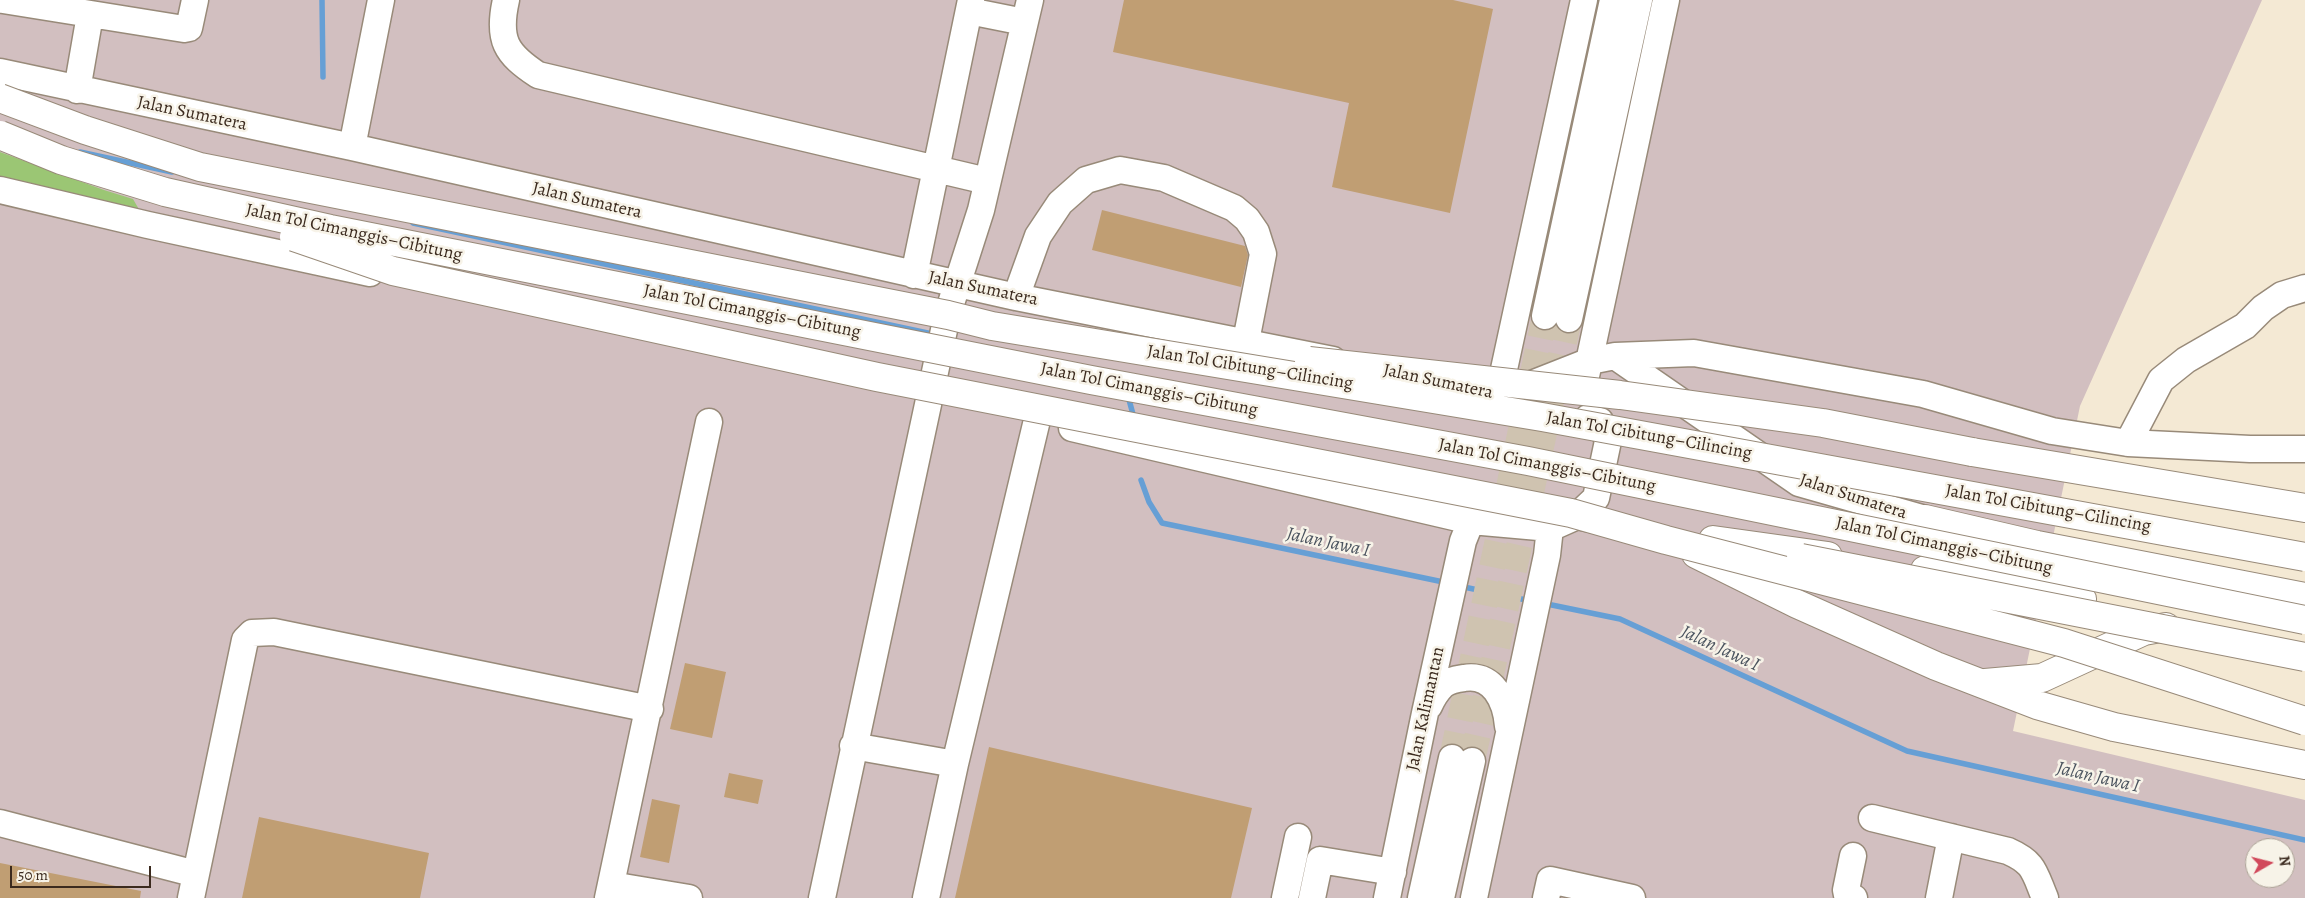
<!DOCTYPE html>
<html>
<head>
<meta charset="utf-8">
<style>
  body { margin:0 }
  #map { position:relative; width:2305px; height:898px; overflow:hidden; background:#f4e9d4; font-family:Alegreya,serif }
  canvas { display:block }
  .north { position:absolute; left:2245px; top:838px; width:50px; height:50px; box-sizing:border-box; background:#f7f3e8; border:1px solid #aca397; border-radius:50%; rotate:82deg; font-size:14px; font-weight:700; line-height:20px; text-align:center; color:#3b2a1e }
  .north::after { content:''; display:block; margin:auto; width:18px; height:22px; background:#d1495b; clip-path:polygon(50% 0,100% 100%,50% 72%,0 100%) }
  .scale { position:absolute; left:10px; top:866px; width:141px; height:22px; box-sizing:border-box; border:2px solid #3b2a1e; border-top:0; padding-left:6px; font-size:15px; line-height:18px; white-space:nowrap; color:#3b2a1e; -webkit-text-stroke:4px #f7f3e8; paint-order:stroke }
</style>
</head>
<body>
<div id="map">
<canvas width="2305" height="898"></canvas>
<div class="north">N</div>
<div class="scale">50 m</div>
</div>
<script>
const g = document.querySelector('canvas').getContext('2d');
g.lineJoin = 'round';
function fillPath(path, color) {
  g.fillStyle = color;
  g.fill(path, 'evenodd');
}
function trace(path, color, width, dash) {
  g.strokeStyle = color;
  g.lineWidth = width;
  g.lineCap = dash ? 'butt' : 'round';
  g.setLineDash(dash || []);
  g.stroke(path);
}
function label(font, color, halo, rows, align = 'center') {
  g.font = font + ' Alegreya,serif';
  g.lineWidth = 5;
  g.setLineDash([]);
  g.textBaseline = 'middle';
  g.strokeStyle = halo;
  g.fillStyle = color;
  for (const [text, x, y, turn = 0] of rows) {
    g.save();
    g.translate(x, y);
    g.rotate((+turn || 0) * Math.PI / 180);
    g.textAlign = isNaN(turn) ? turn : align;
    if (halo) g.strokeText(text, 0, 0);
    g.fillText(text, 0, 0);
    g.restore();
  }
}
const industrial = new Path2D(`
  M0 0H2262L2080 406 2013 731 2305 800V898H0ZM2255 848H2285V878H2255Z`);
const green = new Path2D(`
  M0 152 104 190 133 199 148 225 0 190Z`);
const stream = new Path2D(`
  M322 0 323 77
  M80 152 172 172
  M413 223 937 335
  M1128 396 1134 418
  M1141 480 1149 502 1162 523 1448 583
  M1459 586 1531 601
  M1542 603 1620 619 1907 751 2305 840`);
const building = new Path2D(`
  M1124 0H1453L1493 9 1450 213 1332 187 1349 103 1113 52Z
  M1102 210 1245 246 1248 255 1241 287 1092 250Z
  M685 663 726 672 712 738 670 729Z
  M989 747 1252 808 1231 898H955Z
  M729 773 763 780 758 804 724 797Z
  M652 799 680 805 669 863 640 857Z
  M259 817 429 853 420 898H242Z
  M0 863 141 891 140 898H0Z`);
const minorTunnel = new Path2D(`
  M1452 758 1545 316
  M1472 761 1569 319`);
const minor = new Path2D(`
  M3 0 184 29 189 28 195 0
  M506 0C497 40 506 54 538 75L987 181
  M969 11 1024 22
  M0 72 352 147 1016 297 1333 360
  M77 90 90 15
  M352 147 381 0
  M0 190 148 225 370 273
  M914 275 971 0
  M1016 297 1038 236 1060 203 1086 180 1120 170 1164 178 1234 208 1247 219 1256 232 1263 254 1246 341
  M1545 316 1613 0
  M1569 319 1639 0
  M1615 356 1799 483 1925 519
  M1586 376 1666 0
  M1524 387 1590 361 1615 356 1694 353 1923 394 2052 431 2128 443 2250 449H2305
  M1498 397 1584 0
  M1072 428 1471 521 1550 528 1577 516 1592 519
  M2128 443 2161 380 2186 360 2245 326 2263 308 2282 295 2305 288
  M1577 516 1596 498 1608 441 1600 421 1588 418
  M1429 706C1432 699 1436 692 1442 686 1447 681 1456 679 1464 678 1493 673 1506 701 1508 726
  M853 746 955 764 1037 420
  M1872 818 2008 851C2035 863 2034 872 2045 898
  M0 823 196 874
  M1853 856 1846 890 1847 895 1854 898
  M611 885 689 898
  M191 898 245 640 252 633 274 632 650 709
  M608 898 709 422
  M822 898 947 316 981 210 1030 0
  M926 898 955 764
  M1285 898 1298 837
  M1312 898 1320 860 1393 872
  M1387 898 1425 713 1463 541 1471 521
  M1421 898 1452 758
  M1441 898 1472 761
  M1474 898 1547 555 1550 528
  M1546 898 1550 880 1632 898
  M1939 898 1951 837`);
const highway = new Path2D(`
  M1972 452 2305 508
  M1925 519 2037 545 2305 597
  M1713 540 1828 556
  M1696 554 1797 604 1936 666 2037 705 2114 727 2305 765
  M1925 570 1976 578 2082 599
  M1985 683 2042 678 2144 631 2166 627`);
const highwayBridge = new Path2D(`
  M0 98 85 130 200 167 948 315 992 326 1542 417 2305 557
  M0 135 61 160 165 192 330 229 1091 380 1528 461 2305 620
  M294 237 393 271 877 377 1571 513 1666 540 2064 643 2305 721
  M1309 361 1620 395 1823 423 1972 452
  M1801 558 2305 657`);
const streetNames = [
  ["Jalan Sumatera",192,114,12],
  ["Jalan Sumatera",587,201,13],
  ["Jalan Tol Cimanggis–Cibitung",354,233,12],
  ["Jalan Sumatera",983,289,12],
  ["Jalan Tol Cimanggis–Cibitung",752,312,11],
  ["Jalan Tol Cibitung–Cilincing",1250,368,9],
  ["Jalan Sumatera",1438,382,12],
  ["Jalan Tol Cimanggis–Cibitung",1149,390,11],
  ["Jalan Tol Cibitung–Cilincing",1649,436,10],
  ["Jalan Tol Cimanggis–Cibitung",1547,466,11],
  ["Jalan Sumatera",1853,497,18],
  ["Jalan Tol Cibitung–Cilincing",2048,509,10],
  ["Jalan Tol Cimanggis–Cibitung",1944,546,12],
  ["Jalan Kalimantan",1426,709,-78]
];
const waterNames = [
  ["Jalan Jawa I",1328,543,12],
  ["Jalan Jawa I",1720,649,25],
  ["Jalan Jawa I",2098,778,13]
];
fillPath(industrial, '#d2bfc0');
fillPath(green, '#9bc674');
trace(stream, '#669fd5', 5.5);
fillPath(building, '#c09e73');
trace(minorTunnel, '#cfc3b0', 26, [26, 13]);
trace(minor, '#988a79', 29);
trace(highway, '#988a79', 30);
trace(minor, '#fff', 26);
trace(highway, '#fff', 28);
trace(highwayBridge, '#988a79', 30, []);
trace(highwayBridge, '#fff', 28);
label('18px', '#3b2a1e', '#f7f3e8', streetNames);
label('italic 19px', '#4a535e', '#f7f3e8', waterNames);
</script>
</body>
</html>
